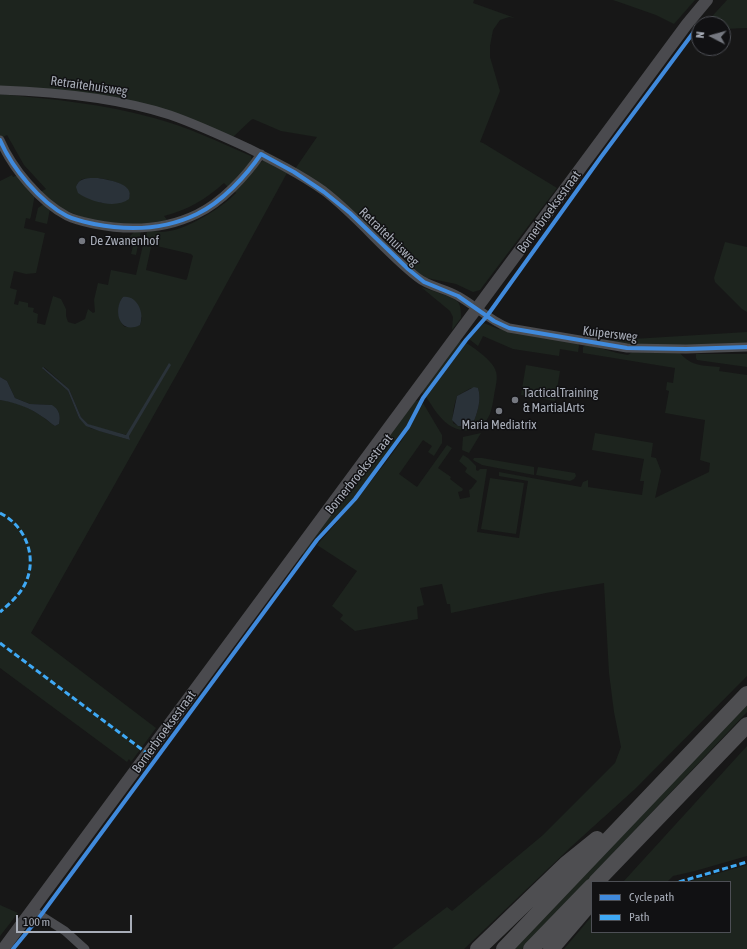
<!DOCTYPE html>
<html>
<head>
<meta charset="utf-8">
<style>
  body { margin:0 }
  #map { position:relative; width:747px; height:949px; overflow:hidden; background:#171717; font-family:"Asap Condensed",sans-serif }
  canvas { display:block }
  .legend { position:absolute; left:591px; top:881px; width:140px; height:52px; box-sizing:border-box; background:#111113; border:1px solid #4d4f55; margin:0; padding:5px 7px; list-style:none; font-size:12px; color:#a8adb8 }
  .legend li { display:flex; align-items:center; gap:8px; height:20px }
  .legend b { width:20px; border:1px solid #4d4f55 }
  .north { position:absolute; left:691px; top:16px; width:40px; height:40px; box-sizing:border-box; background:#111113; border:1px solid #4d4f55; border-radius:50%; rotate:276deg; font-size:11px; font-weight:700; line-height:16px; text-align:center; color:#a8adb8 }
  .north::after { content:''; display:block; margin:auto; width:14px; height:18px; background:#757880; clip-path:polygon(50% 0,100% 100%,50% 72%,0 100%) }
  .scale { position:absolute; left:16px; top:915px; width:116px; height:18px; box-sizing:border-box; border:2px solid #a8adb8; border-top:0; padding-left:5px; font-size:12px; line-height:14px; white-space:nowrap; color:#a8adb8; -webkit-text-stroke:3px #111113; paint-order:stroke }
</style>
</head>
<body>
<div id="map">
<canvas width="747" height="949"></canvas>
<ul class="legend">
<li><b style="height:5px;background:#408adc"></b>Cycle path</li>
<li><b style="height:5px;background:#3fa9f5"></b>Path</li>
</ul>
<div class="north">N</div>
<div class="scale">100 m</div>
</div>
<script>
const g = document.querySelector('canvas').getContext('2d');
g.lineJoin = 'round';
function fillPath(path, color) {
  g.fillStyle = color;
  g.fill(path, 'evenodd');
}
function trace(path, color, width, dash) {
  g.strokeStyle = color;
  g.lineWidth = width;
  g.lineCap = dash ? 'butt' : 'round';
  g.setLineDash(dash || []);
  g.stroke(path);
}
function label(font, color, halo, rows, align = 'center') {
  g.font = font + ' "Asap Condensed",sans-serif';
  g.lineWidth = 3;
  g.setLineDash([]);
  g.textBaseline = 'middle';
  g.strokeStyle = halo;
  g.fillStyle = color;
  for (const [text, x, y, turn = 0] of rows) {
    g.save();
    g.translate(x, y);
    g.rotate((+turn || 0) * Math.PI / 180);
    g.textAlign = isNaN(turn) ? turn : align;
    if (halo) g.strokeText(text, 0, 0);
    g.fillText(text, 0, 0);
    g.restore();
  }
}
const green = new Path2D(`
  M0 0H474L473 3 515 18 509 17 500 20 493 30 490 46V57L500 91 480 142 483 143 557 188 480 290 473 292 456 284 427 278 419 273 368 225 295 169 317 137 281 131 253 119 251 120 233 137 149 106 0 86Z
  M613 0H695L674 24 656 15Z
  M727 0H747V28L723 29V24H705Z
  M0 94C52 99 104 104 154 118 188 127 219 142 251 156L252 160 229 188 224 183C206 199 188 210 164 216L169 222 146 226 91 221 58 207 40 192 46 189 24 165 7 135 1 138 0 136ZM98 178C110 180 126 182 130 196L119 203H101L77 184 82 179Z
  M264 160 287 173 182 365 31 633 156 728 131 762 129 759 127 762 0 668V400C23 403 34 410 52 424L55 426 59 424C61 416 59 409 51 405L30 404 15 398 7 381 0 377V181L12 175 13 177 18 175 35 194 31 216 30 219 26 218 24 228 45 233 36 273 26 274 14 271 10 288 17 290 14 304 18 305 19 301 28 303V307L34 308 33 312 38 314 37 323 45 325 53 296 61 299 66 309V316L68 322 75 324 85 319 88 309 93 313 95 312 94 300 98 283 108 285 111 270 136 275 143 245 151 247 146 270 186 280 187 279 193 256 191 254 144 243 147 232 152 230C173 240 222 208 236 193L234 190 257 165ZM123 297H125L142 318 140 325 125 327C118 321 116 305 123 297ZM44 367 69 389 81 417 88 424 95 427 127 435 129 436 130 440 90 428 79 418 68 391 43 369Z
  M45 203 50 209 47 224 35 221 38 208Z
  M135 231H141L136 255 131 254 134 242 126 240Z
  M725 242 747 247V312L742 309 715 282 714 278Z
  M421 287C429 290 453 296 458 302 461 306 461 312 461 318L452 330 453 317 450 311Z
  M484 323 498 329 578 343 579 346 578 352 560 349 559 356 513 349 483 336 478 346 469 339Z
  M747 332V343L647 346 600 341Z
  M463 341 423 395 422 392 456 342Z
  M466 343C474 347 492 361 495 369 499 377 495 388 494 396 493 402 492 408 490 414 483 431 463 435 449 425 439 418 433 407 426 397ZM471 388H478C482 400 477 413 473 424 467 429 460 428 453 423 452 414 454 405 457 396Z
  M586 345C600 347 613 353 628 355L632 352 680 353C692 367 702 365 720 367L719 371 747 375V676L635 789 573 845 464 949H392L447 907 452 911 543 835 615 763 621 747 614 712 609 673 604 583 546 593 451 613 450 604H447L442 584 420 588 424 605 417 607 418 619 355 631 340 619 343 615 332 606 357 571 317 545C347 511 376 477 402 440 410 428 415 415 423 403L442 435V443L434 456 428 452 432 446 423 440 399 474 417 487 447 445 452 448 438 468 451 477 450 479 463 489 462 491 458 492 460 499 470 497 469 490 471 489 477 481 465 472 467 468 459 461 463 455 468 458 476 466V470L478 471 480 469H487L477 532 519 538 528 481 499 476V472L581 487 583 482 588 480V487L642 495 644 481H640L644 459 592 450 595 433 653 443 651 457 656 458 661 471 655 498 709 472 710 463 700 460 705 420 665 413 669 391 666 390 667 382 673 383 675 368 583 353V347Z
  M696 354H747V367L697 360 696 358Z
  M526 365 560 371 555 401 521 395Z
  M420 400 404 431 354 498 317 536 303 556 302 552 415 401Z
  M481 433 469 453 462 450 463 437Z
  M474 458H482L534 467V475L482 465 473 460Z
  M538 467 575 473 576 476 574 479 570 481 536 475Z
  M490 478 524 483 516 534 481 529Z
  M747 703V712L522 949H513Z
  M747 746V856L695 871 673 876 667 882H623Z
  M747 865V949H564L592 916V932H730V882H687Z
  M0 905 18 913 0 936Z`);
const water = new Path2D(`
  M98 178C108 180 135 183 129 199 116 209 91 202 78 193L76 187C79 177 89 178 98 178Z
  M123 297C137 295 145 313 140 325 118 336 113 308 123 297Z
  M169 363 171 365 129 436 130 440 99 431 86 426 79 418 68 391 42 368 43 367 69 389 81 417 88 424 126 435Z
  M0 377 7 381 15 398 30 404 52 405C59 409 61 416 59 424L55 426 52 424C35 410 22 404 0 400Z
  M474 387 478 388C482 400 477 413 473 424L468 427 458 426 452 420 457 396Z`);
const street = new Path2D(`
  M0 90C55 92 118 98 170 115 196 124 222 136 248 148 274 161 300 174 324 191 358 217 384 251 417 277 429 287 445 288 458 296 476 306 489 320 509 328L627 348 686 349 747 347
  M0 140C12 168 40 202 67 216 75 220 85 222 94 224 129 231 164 230 197 214 222 202 246 176 261 154
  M32 910 65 931 85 949`);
const secondary = new Path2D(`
  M3 949 687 24 707 0`);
const highway = new Path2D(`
  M596 882 747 725
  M478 949 566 864 597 839
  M504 949 747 694
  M531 949 592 886
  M551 949 592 901`);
const quiet = new Path2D(`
  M0 513C26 526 38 558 25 584 19 596 9 604 0 612
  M0 643 148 754
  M679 882 747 862`);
const cycleway = new Path2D(`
  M0 140C12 168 40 202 67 216 75 220 85 222 94 224 129 231 164 230 197 214 222 202 246 176 261 154L294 172 324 192 350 213 408 269 424 282 458 296 494 321 509 328 627 348 686 349 747 347
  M13 949 41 915 317 540 355 499 408 427 423 398 466 340 487 316 601 157 699 25`);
const markers = [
  [82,241,4,"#757880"],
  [515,400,4,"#757880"],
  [499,411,4,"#757880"]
];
const streetNames = [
  ["Retraitehuisweg",89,86,8],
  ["Bornerbroeksestraat",549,212,-54],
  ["Retraitehuisweg",389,237,44],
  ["Kuipersweg",610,334,7],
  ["Bornerbroeksestraat",359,474,-51],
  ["Bornerbroeksestraat",164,732,-54]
];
const poiNames = [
  ["De Zwanenhof",90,241],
  ["TacticalTraining",523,393],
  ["& MartialArts",523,408],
  ["Maria Mediatrix",499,425,"center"]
];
fillPath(green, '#1d241e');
fillPath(water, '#2a3239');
trace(street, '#4b4c50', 9);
trace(secondary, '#4a4a4e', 12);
trace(highway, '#4e4e51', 16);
trace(quiet, '#3fa9f5', 3, [6, 3]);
trace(cycleway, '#408adc', 4);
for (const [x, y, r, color] of markers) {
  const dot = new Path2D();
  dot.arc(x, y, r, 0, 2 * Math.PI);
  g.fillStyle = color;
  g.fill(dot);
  trace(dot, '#111113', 1.5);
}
label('13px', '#a8adb8', '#111113', streetNames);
label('13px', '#a8adb8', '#111113', poiNames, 'left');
</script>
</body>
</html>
